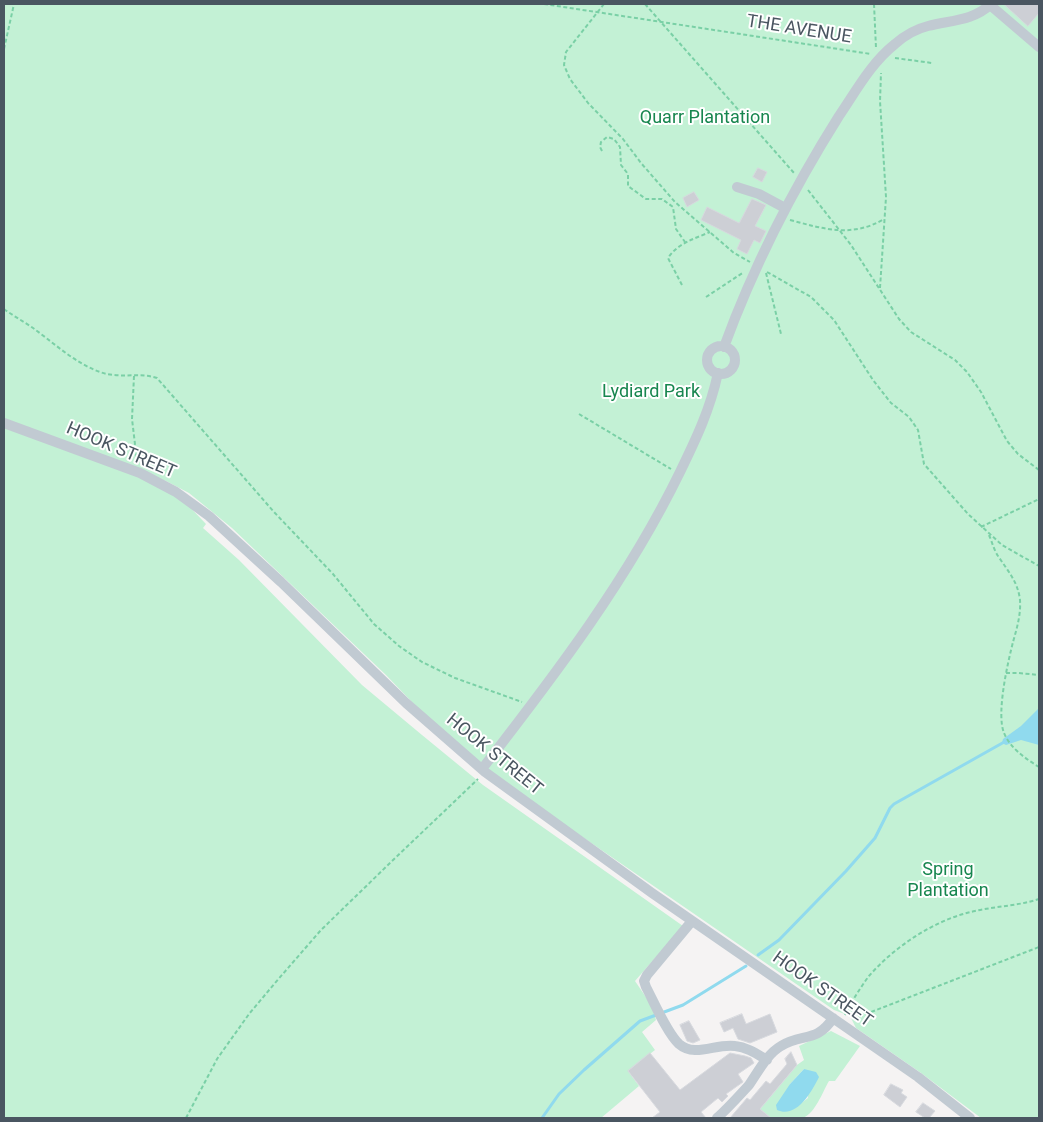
<!DOCTYPE html>
<html>
<head>
<meta charset="utf-8">
<style>
  body { margin:0 }
  #map { position:relative; width:1043px; height:1122px; overflow:hidden; background:#f5f3f3; font-family:Roboto,sans-serif }
  canvas { display:block }
  .frame { position:absolute; inset:0; border:5px solid #4a5661; pointer-events:none }
</style>
</head>
<body>
<div id="map">
<canvas width="1043" height="1122"></canvas>
<div class="frame"></div>
</div>
<script>
const g = document.querySelector('canvas').getContext('2d');
g.lineJoin = 'round';
function fillPath(path, color) {
  g.fillStyle = color;
  g.fill(path, 'evenodd');
}
function trace(path, color, width, dash) {
  g.strokeStyle = color;
  g.lineWidth = width;
  g.lineCap = dash ? 'butt' : 'round';
  g.setLineDash(dash || []);
  g.stroke(path);
}
function label(font, color, halo, rows, align = 'center') {
  g.font = font + ' Roboto,sans-serif';
  g.lineWidth = 4;
  g.setLineDash([]);
  g.textBaseline = 'middle';
  g.strokeStyle = halo;
  g.fillStyle = color;
  for (const [text, x, y, turn = 0] of rows) {
    g.save();
    g.translate(x, y);
    g.rotate((+turn || 0) * Math.PI / 180);
    g.textAlign = isNaN(turn) ? turn : align;
    if (halo) g.strokeText(text, 0, 0);
    g.fillText(text, 0, 0);
    g.restore();
  }
}
const green = new Path2D(`
  M4 4H1039V1118H981L921 1073 856 1028 850 1016 834 1010 549 814 495 775 433 724 386 675 232 528 189 493 166 481 4 419Z
  M4 425 115 463 185 502 206 524 203 528 239 560 362 685 422 735 483 785 683 926 635 981 652 1006 656 1020 642 1032 655 1050 628 1071 639 1086 601 1118H4Z
  M831 1031 860 1046 835 1081H829C822 1093 816 1112 803 1118H771L760 1109 797 1065 804 1060 799 1046ZM804 1069 808 1098 793 1109 786 1111 790 1084Z`);
const water = new Path2D(`
  M1039 708 1038 722 1039 745 1021 740 1006 745 1002 743 1003 739 1021 726Z
  M804 1069 816 1072 819 1077C812 1091 797 1119 777 1110L776 1105 790 1084Z`);
const stream = new Path2D(`
  M758 955 779 940 846 871 875 838 890 808 894 804 1006 741
  M542 1118 559 1094 584 1070 640 1021 683 1005 746 966`);
const building = new Path2D(`
  M1004 4H1039V13L1028 26Z
  M758 168 767 172 762 182 753 177Z
  M694 192 699 200 687 207 683 198Z
  M752 199 766 205 755 226 766 231 760 243 754 240 747 254 737 249 741 240 701 220 707 207 739 223Z
  M742 1014 746 1024 770 1014 777 1032 750 1043 738 1039 733 1028 724 1032 720 1023Z
  M689 1021 700 1040 693 1043 687 1041 680 1025Z
  M791 1052 797 1065 760 1109 771 1118H730L747 1098 750 1100 766 1081 770 1084 787 1064 785 1059Z
  M650 1053 680 1090 730 1053 745 1056 751 1058 754 1063 738 1074 743 1082 726 1094 728 1096 722 1102 718 1098 701 1112 706 1118H652L660 1112 628 1071Z
  M891 1084 903 1090 901 1093 907 1097 900 1107 884 1095Z
  M923 1103 935 1111 929 1118H925L916 1112Z`);
const path = new Path2D(`
  M544 4 871 54
  M604 4 566 52 564 65 570 79 588 103 623 139 641 163 675 202 734 253 750 262
  M645 4 794 173
  M874 4 876 48
  M4 49 14 4
  M895 58 932 63
  M602 151 600 147 601 142 607 137 614 139 620 147 621 165 628 174V186L646 199H662L673 207 676 229 685 242
  M808 190 851 245 899 319 911 332 955 360 967 372 981 392 1007 441 1018 454 1039 470
  M790 220C824 229 852 238 884 219
  M767 272 811 297 834 320 873 380 891 403 909 417 918 430 924 464 968 514 1002 545 1039 566
  M766 273 781 334
  M682 285 668 258C678 243 694 239 710 232
  M880 288 886 197 880 101 881 73
  M706 297 744 272
  M4 309C12 315 21 320 30 326 52 341 74 363 100 372 119 379 140 372 157 378L274 512 333 574 374 624 399 646 422 662 455 678 522 702
  M134 376 132 419 137 461
  M579 414 671 469
  M981 527 1039 499
  M989 535C992 542 994 550 998 556 1008 571 1018 582 1020 600 1021 614 1017 628 1013 642 1008 662 996 713 1004 733 1010 748 1026 759 1039 767
  M1006 673H1019L1039 675
  M845 1015C852 1001 860 988 869 976 895 946 936 919 975 911 997 906 1018 906 1039 899
  M853 1019 1039 947
  M186 1118 217 1059 249 1014 275 983 321 930 390 863 478 779`);
const minor = new Path2D(`
  M990 5 1039 47
  M737 187 759 194 785 208
  M707 360a14 14 0 1 1 28 0a14 14 0 1 1-28 0Z
  M724 347C754 265 793 189 839 116 856 91 871 63 895 44 904 36 916 29 928 26 951 20 973 21 991 4
  M4 423 140 473 176 492 209 516 281 582 406 703 485 772 652 893 918 1077 970 1118
  M482 769C555 675 628 579 680 472 696 439 710 410 718 373
  M692 921 647 975 644 981 646 987C654 1002 667 1033 679 1044 695 1058 716 1043 735 1046 747 1047 757 1054 767 1060
  M717 1118C728 1108 739 1096 749 1085 758 1072 767 1054 781 1046 802 1033 817 1043 833 1018`);
const streetNames = [
  ["THE AVENUE",799,30,9],
  ["HOOK STREET",121,451,23],
  ["HOOK STREET",494,755,39],
  ["HOOK STREET",822,990,35]
];
const parkNames = [
  ["Quarr Plantation",705,118],
  ["Lydiard Park",651,392],
  ["Spring",948,870],
  ["Plantation",948,891]
];
fillPath(green, '#c3f1d5');
fillPath(water, '#90daee');
trace(stream, '#90daee', 3);
fillPath(building, '#cdcfd5');
trace(building, '#d7d9de', 1);
trace(path, '#7ad0a6', 2, [4, 2.5]);
trace(minor, '#c1cad2', 10);
label('18px', '#4a5661', '#fff', streetNames);
label('18px', '#17864f', '#fff', parkNames);
</script>
</body>
</html>
